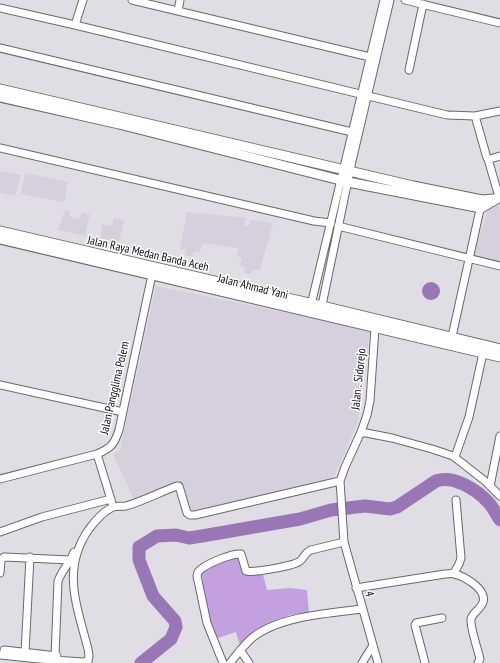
<!DOCTYPE html>
<html>
<head>
<meta charset="utf-8">
<style>
  body { margin:0 }
  canvas { display:block; background:#e1dde5 }
</style>
</head>
<body>
<canvas width="500" height="663"></canvas>
<script>
const g = document.querySelector('canvas').getContext('2d');
g.lineJoin = 'round';
function fillPath(path, color) {
  g.fillStyle = color;
  g.fill(path, 'evenodd');
}
function trace(path, color, width, dash) {
  g.strokeStyle = color;
  g.lineWidth = width;
  g.lineCap = dash ? 'butt' : 'round';
  g.setLineDash(dash || []);
  g.stroke(path);
}
function label(font, color, halo, rows, align = 'center') {
  g.font = font + ' "PT Sans Narrow",sans-serif';
  g.lineWidth = 3;
  g.setLineDash([]);
  g.textBaseline = 'middle';
  g.strokeStyle = halo;
  g.fillStyle = color;
  for (const [text, x, y, turn = 0] of rows) {
    g.save();
    g.translate(x, y);
    g.rotate((+turn || 0) * Math.PI / 180);
    g.textAlign = isNaN(turn) ? turn : align;
    if (halo) g.strokeText(text, 0, 0);
    g.fillText(text, 0, 0);
    g.restore();
  }
}
const built = new Path2D(`
  M0 171 21 175 15 196 0 193Z
  M25 173 68 182 64 202 21 194Z
  M500 205V261L474 254 488 209Z
  M65 210 70 211V217L80 219 82 213 90 214 85 236 58 230Z
  M187 212 246 218 244 226H249L250 220 273 223 260 270H252L251 274 244 273 245 268 240 266 242 258 236 256 239 249 236 248 203 243 199 253 194 252 192 257 185 255 186 250 180 249Z
  M114 218 124 220 119 242 100 238 102 224 112 226Z
  M156 286 370 330 358 422 333 479 192 513 189 510 180 482 135 501 113 455 120 450Z`);
const green = new Path2D(`
  M240 555 244 573 262 571 267 590 290 588 307 590 309 613 290 615 254 632 240 646 236 632 215 639 204 596 202 573 227 559Z`);
const water = new Path2D(`
  M422 291a9 9 0 1 1 18 0a9 9 0 1 1-18 0Z`);
const river = new Path2D(`
  M141 663 171 639 176 627 175 621 153 596 139 560V547L157 536 176 535 189 538 202 536 300 519 331 510 365 506 390 509 397 507 436 481C453 475 476 489 488 502 493 507 496 514 500 520`);
const minor = new Path2D(`
  M132 0 370 57
  M405 0 500 23
  M0 8 75 25 447 115 475 116 500 111
  M178 11 180 0
  M75 25 83 0
  M0 48 352 132
  M409 70 423 4
  M475 116 487 158 490 159 500 156
  M0 148 314 221 331 223
  M488 159 499 197
  M338 226 500 266
  M310 309 384 0
  M321 310 352 161 390 0
  M375 328 370 401 367 415 361 432 345 467 340 481 344 542 378 663
  M451 341 481 205
  M0 385 123 412
  M361 432 392 438 432 449 453 456 485 481 500 496
  M97 454 112 503
  M455 457 469 417 483 353
  M0 479 97 454C111 448 114 445 119 430L153 270
  M490 486 500 436
  M0 532 42 517 111 499
  M0 573 1 560 4 557 70 560
  M454 573 459 564 461 558 456 500
  M356 588 445 574C448 574 452 573 454 574 464 576 487 589 483 602 481 609 473 612 471 619 470 627 478 650 480 659L478 663
  M4 650 57 656
  M240 650 249 663
  M25 653 30 557
  M0 655 39 659 83 662 88 661 89 656 88 649C77 606 61 569 89 529 95 521 103 512 111 508 116 505 121 507 126 506 144 501 160 492 177 486H179L187 513 190 515H195L340 481
  M55 656 58 581C62 570 70 563 74 552
  M223 663 207 623 197 576 198 572 201 569C209 563 232 553 241 554L246 571C253 573 294 566 300 561 304 558 305 552 311 550L344 542
  M230 663C237 654 244 645 252 638 279 616 329 613 362 609
  M362 663 372 647
  M425 663 415 625 416 623 442 618`);
const major = new Path2D(`
  M0 89 413 186 482 200 493 199
  M0 97 119 124 348 182 481 208 500 197
  M0 231 322 306 500 349
  M0 239 500 357`);
const streetNames = [
  ["Jalan Raya Medan Banda Aceh",148,254,13],
  ["Jalan Ahmad Yani",253,287,14],
  ["Jalan . Sidorejo",359,379,-84],
  ["Jalan Pangglima Polem",115,388,-77],
  ["4",369,594,75]
];
fillPath(built, '#d6cfde');
fillPath(green, '#c3a1e1');
fillPath(water, '#9977b7');
trace(river, '#9977b7', 13);
trace(minor, '#6a676e', 9);
trace(major, '#6a676e', 11);
trace(minor, '#fff', 7);
trace(major, '#fff', 9);
label('12px', '#0d0b0e', '#fff', streetNames);
</script>
</body>
</html>
